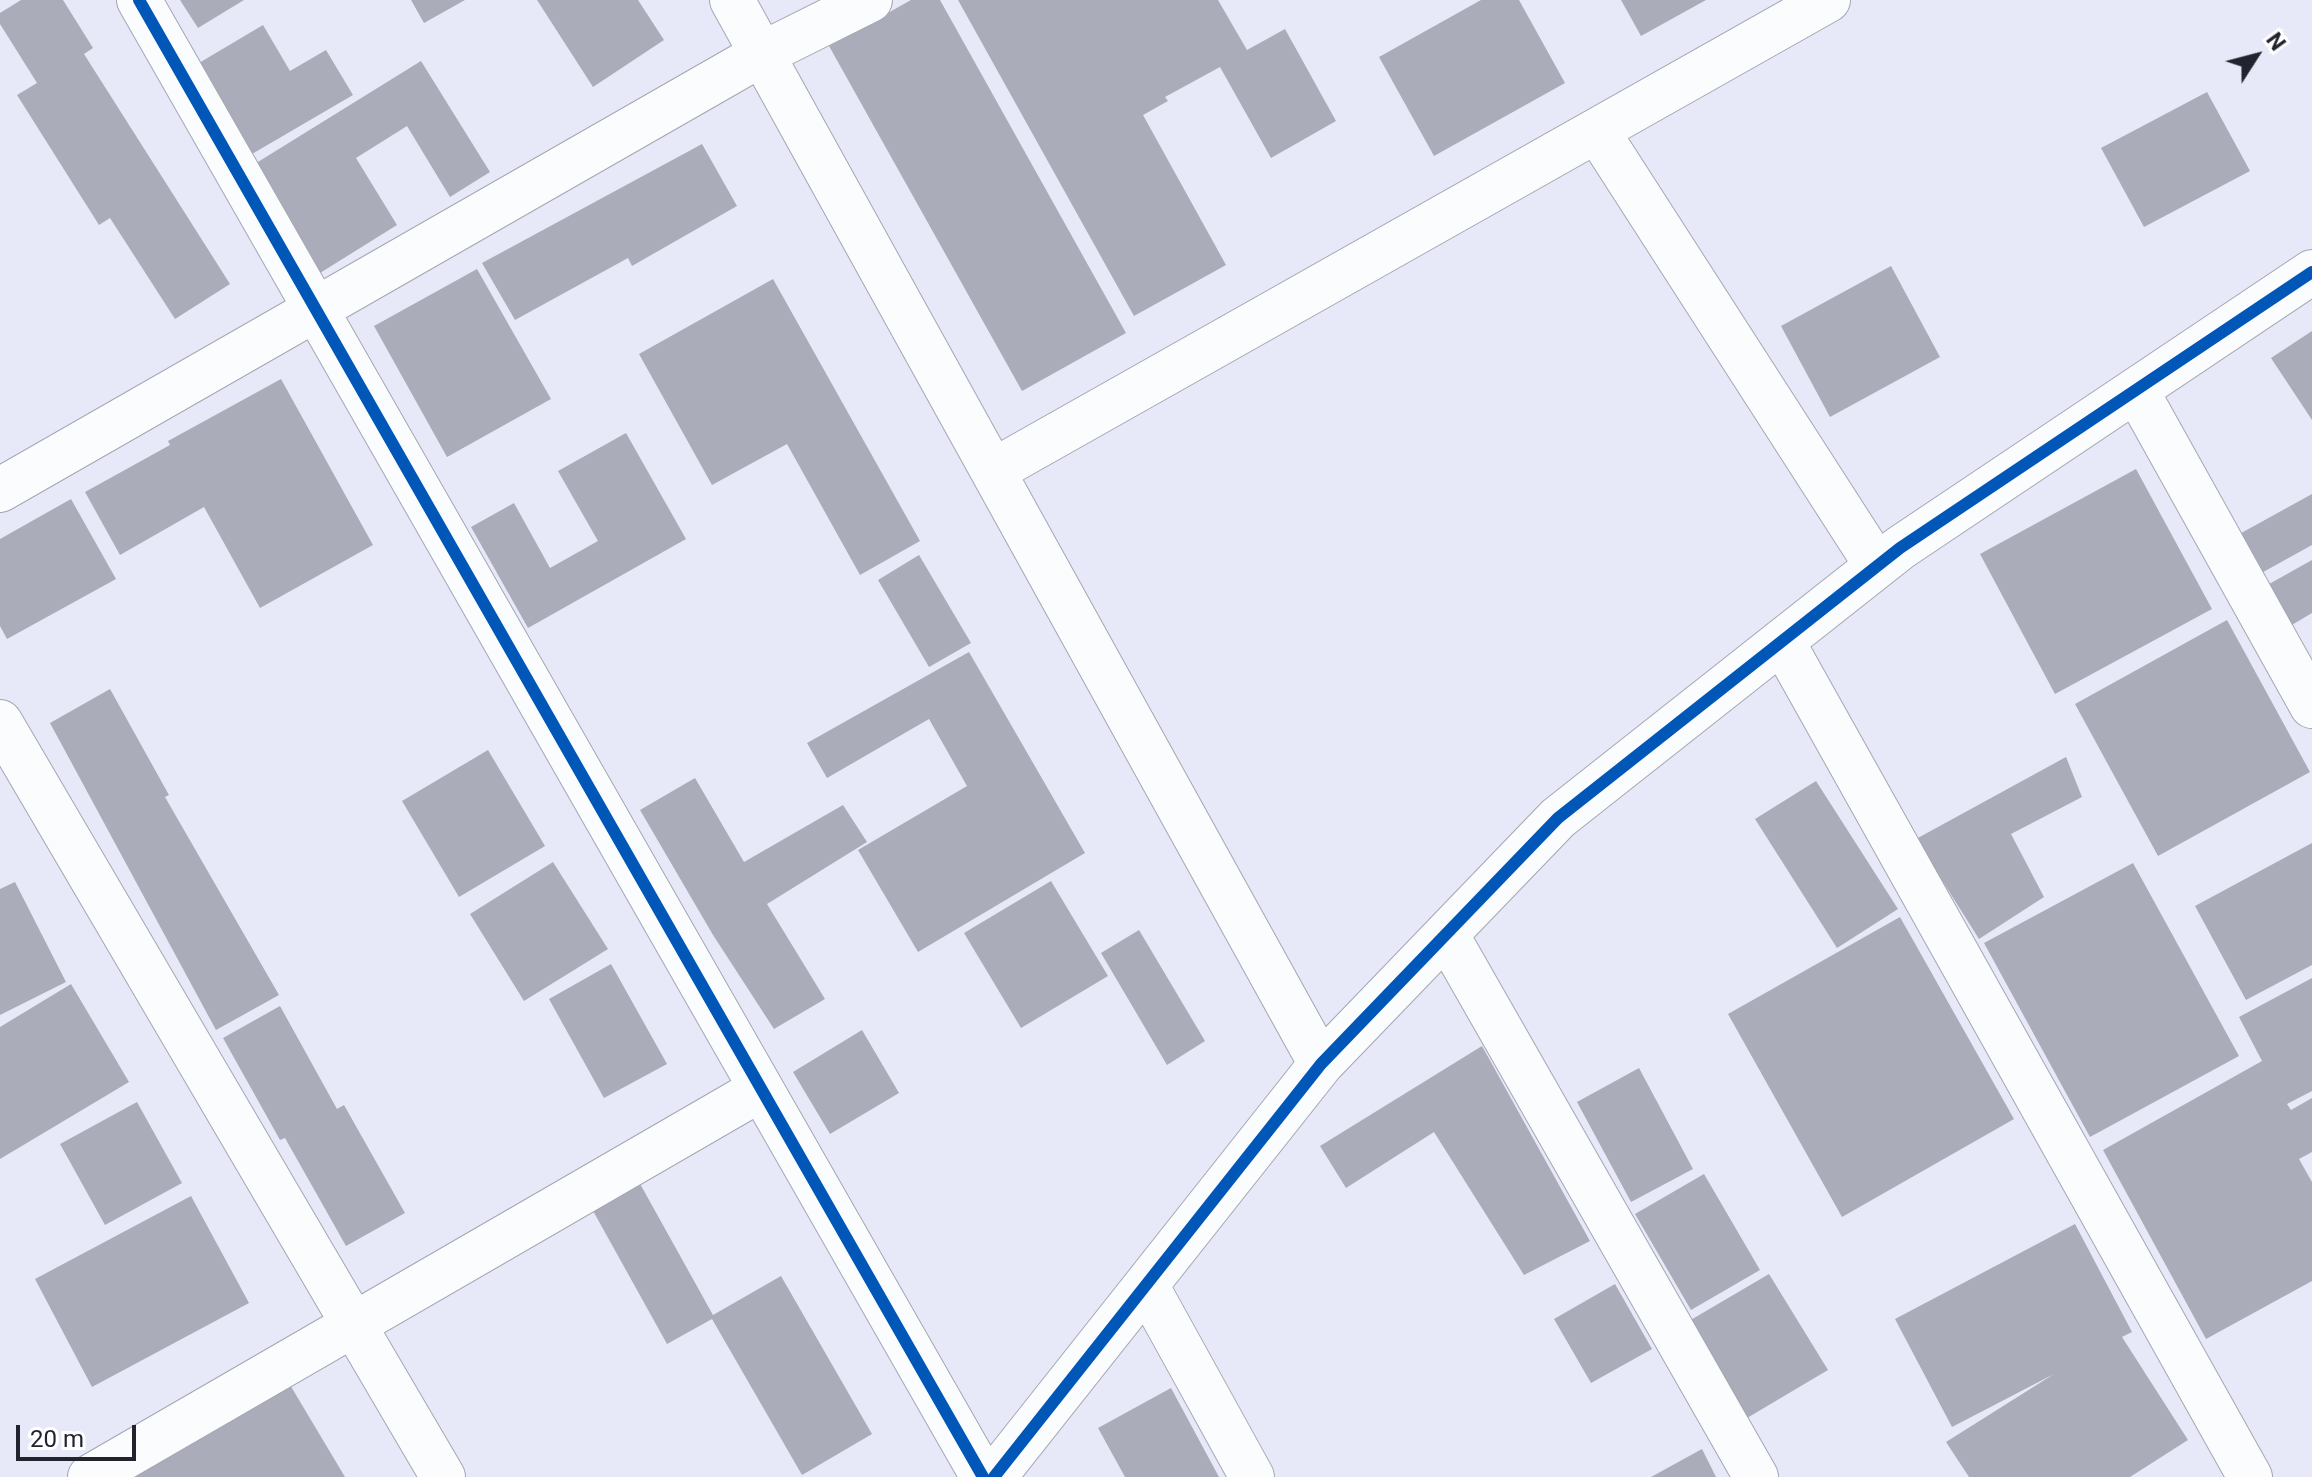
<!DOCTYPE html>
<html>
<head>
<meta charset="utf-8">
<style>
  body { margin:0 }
  #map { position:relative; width:2312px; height:1477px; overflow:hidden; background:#e7e9f8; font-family:Roboto,sans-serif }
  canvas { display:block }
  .north { position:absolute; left:2216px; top:16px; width:80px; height:80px; -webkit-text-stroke:6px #fff; paint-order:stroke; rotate:54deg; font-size:22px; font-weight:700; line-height:32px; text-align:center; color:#21232f }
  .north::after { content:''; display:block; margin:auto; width:28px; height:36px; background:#21232f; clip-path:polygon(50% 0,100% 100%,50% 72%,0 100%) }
  .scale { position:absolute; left:16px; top:1425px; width:120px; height:36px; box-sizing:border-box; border:4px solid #21232f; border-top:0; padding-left:10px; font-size:24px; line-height:28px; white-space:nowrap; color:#21232f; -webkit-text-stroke:6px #fff; paint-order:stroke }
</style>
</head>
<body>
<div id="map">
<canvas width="2312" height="1477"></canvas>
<div class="north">N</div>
<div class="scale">20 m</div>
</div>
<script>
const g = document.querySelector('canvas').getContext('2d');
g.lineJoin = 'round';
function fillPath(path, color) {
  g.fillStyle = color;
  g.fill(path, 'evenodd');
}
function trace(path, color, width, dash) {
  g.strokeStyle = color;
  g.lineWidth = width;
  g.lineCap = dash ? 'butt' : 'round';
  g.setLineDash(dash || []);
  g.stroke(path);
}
const building = new Path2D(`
  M21 0H63L93 48 84 54 230 284 175 319 110 218 99 225 17 95 37 83 0 24V13Z
  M180 0H244L198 28Z
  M411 0H465L424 23Z
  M537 0H638L664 40 593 87Z
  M911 0H940L1126 333 1022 391 829 46Z
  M958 0H1218L1247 50 1285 29 1336 121 1271 158 1220 67 1165 97 1168 101 1143 115 1226 265 1134 316Z
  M1481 0H1519L1565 83 1434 156 1379 57Z
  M1621 0H1706L1641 36Z
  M263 25 290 71 326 50 353 95 252 154 199 63Z
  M421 61 490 172 450 197 407 126 356 158 397 225 320 273 253 165Z
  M2207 92 2250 171 2144 227 2101 148Z
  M702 144 737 206 632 266 628 258 515 320 482 263Z
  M1891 266 1940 357 1830 417 1781 326Z
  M477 269 551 399 447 457 374 326Z
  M773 279 920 541 860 575 787 444 712 485 639 354Z
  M2312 331V420L2271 358Z
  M281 379 373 545 260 608 204 507 120 555 85 492 170 445 168 441Z
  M626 433 686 539 528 628 471 527 514 503 550 568 598 541 558 471Z
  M2136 469 2212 609 2055 694 1980 554Z
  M2312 494V545L2256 576 2234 537Z
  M71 499 116 579 7 639 0 626V539Z
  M919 555 971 643 929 667 878 580Z
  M2312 560V613L2285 629 2262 588Z
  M2227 620 2310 772 2158 856 2075 704Z
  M969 652 1085 853 918 952 858 850 967 786 929 719 827 778 807 743Z
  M110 689 169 795 165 797 279 995 216 1030 50 723Z
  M488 750 545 846 459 897 402 801Z
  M2066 757 2082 797 2011 834 2044 897 1979 939 1916 839Z
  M695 778 744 862 843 805 867 842 767 904 825 999 774 1029 713 935 640 810Z
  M1816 781 1898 909 1837 948 1755 819Z
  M2312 843V965L2246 1000 2195 906Z
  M553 862 608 949 524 1001 470 914Z
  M2133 863 2239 1056 2090 1137 1984 943Z
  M1051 881 1108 976 1021 1028 964 933Z
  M15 882 66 982 0 1015V889Z
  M1900 917 2014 1119 1842 1217 1728 1014Z
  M1139 930 1205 1041 1167 1065 1101 953Z
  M611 964 667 1064 604 1098 549 999Z
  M2312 978V1091L2287 1104 2291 1110 2312 1098V1152L2299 1159 2312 1182V1281L2206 1339 2103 1150 2262 1061 2239 1017Z
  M71 984 129 1082 0 1159V1027Z
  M280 1006 337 1109 344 1105 405 1213 346 1246 285 1138 280 1140 223 1038Z
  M862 1030 899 1093 830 1134 793 1072Z
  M1482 1046 1590 1241 1524 1275 1434 1132 1346 1188 1320 1146Z
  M1639 1068 1693 1169 1631 1202 1577 1102Z
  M137 1102 182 1183 105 1225 60 1144Z
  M624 1155 713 1315 781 1276 872 1434 802 1475 712 1319 667 1344 577 1182Z
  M1704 1174 1760 1270 1691 1310 1635 1214Z
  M191 1196 249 1303 92 1387 35 1279Z
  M2075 1224 2132 1332 2122 1337 2188 1440 2130 1477H1969L1946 1442 2054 1374 1952 1427 1895 1319Z
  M1769 1274 1828 1370 1747 1418 1689 1321Z
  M1615 1284 1652 1349 1591 1383 1554 1319Z
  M271 1353 345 1477H79Z
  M1171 1388 1219 1477H1125L1098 1428Z
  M1702 1449 1716 1477H1651Z`);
const minor = new Path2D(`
  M139 0 983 1477
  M732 0 1321 1064
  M1597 131 1877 566
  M2136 390 2312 706
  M993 471 1828 0
  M0 490 762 54 870 0
  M1782 641 2250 1477
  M0 722 443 1477
  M1446 934 1756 1477
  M1146 1285 1252 1477
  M90 1477 761 1089
  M994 1477 1321 1064 1558 818 1900 548 2312 272`);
const cycleway = new Path2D(`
  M139 0 983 1477
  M994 1477 1321 1064 1558 818 1900 548 2312 272`);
fillPath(building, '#abacb9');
trace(minor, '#a4a6b2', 46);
trace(minor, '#fbfcfe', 44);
trace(cycleway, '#0057b8', 12);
</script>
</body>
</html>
